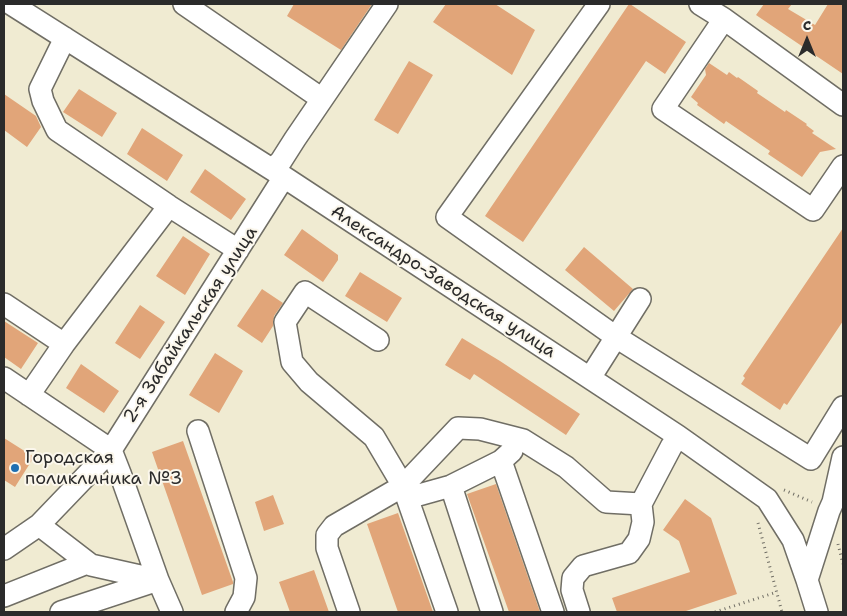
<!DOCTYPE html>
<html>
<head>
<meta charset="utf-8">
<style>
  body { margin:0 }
  #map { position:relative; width:847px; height:616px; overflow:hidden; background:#f0ebd2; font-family:"Shantell Sans",sans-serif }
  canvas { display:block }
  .frame { position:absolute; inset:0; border:5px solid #2b2b2b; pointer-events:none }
  .north { position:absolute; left:782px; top:15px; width:50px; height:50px; -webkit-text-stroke:4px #fbf7ec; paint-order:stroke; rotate:0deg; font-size:14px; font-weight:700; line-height:20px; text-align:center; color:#2b2b2b }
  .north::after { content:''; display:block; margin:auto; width:18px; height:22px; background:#2b2b2b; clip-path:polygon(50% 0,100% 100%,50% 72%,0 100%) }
</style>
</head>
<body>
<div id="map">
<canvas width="847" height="616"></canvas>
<div class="frame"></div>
<div class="north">С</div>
</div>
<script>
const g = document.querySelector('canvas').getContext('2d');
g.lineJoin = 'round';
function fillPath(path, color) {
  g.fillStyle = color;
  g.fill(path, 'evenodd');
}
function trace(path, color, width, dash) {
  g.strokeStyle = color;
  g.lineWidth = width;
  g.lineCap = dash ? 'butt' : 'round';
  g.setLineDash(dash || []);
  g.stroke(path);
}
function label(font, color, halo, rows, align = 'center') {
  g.font = font + ' "Shantell Sans",sans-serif';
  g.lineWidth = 4;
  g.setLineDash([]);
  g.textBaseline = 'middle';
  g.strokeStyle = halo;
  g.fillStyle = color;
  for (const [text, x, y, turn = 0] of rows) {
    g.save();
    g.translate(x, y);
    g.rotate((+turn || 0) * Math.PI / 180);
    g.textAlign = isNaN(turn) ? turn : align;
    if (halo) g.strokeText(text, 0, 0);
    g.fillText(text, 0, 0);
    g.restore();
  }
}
const building = new Path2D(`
  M294 4H372L341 50 287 16Z
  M446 4H495L535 30 512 75 433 22Z
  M629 4H630L686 42 665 74 646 61 523 242 485 216Z
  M764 4H792L788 9 815 25 828 4H843V74L756 15Z
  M409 61 433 75 398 134 374 120Z
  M709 63 727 75 729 72 737 78 738 77 758 91 757 93 785 112 786 110 807 124 806 125 814 131 812 133 836 149 820 152 802 177 768 154 770 151 726 121 724 124 697 105 698 103 691 97 706 75 705 69Z
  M79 89 117 113 102 137 63 112Z
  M4 94 36 116 41 127 27 147 4 130Z
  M142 128 183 155 167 181 127 154Z
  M205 169 246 199 231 220 190 192Z
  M843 228V321L787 405 784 403 780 410 741 384 745 378 743 376Z
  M302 229 338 255V260L323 282 284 255Z
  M183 236 210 254 185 295 156 276Z
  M584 247 633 289 614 311 565 270Z
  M360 272 402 298 387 322 345 296Z
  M262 289 283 303 274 316 273 326 262 343 237 326Z
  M140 305 165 322 140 359 115 343Z
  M4 321 38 343 21 369 4 357Z
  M462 338 500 361 580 414 566 435 474 374 470 380 445 365Z
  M215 353 243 371 219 413 189 395Z
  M81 364 119 391 104 413 66 388Z
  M4 438 34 457 15 487 4 480Z
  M183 441 233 582V584L202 595 152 452Z
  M496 484 540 612H509L467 494Z
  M273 495 284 524 264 531 255 502Z
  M685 499 711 518 737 594 683 612H617L612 598 690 572 679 541 663 530Z
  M398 513 433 612H398L367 524Z
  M314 570 329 612H290L279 582Z`);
const path = new Path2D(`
  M784 490 812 502
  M758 523 782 612
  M838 544 843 564
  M715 612 777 592`);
const minor = new Path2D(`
  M11 4 284 177 678 436 767 499 793 540 807 580 817 612
  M184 4 322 99
  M599 4 447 217 616 337 811 459 843 407
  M700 4 724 19 843 105
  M724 19 663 109 813 210 843 166
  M65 38 40 89 43 101 57 130 169 206 238 250
  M273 169 281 161 295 139 387 4
  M4 304 64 344 169 206
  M4 378 111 450 120 473 158 580 172 612
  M590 378 640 299
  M29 395 64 344
  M198 431 246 578 244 597 236 612
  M501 461 553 612
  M451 486 492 612
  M408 498 451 486 501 461 512 451
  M39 525 91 565 158 580
  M4 549 39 525 111 450 284 177
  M807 580 829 511 833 502 843 457
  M4 596 87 563
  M61 612 158 580
  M349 612 327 548V535L334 526 403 486 374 437 309 382 292 362 285 322 305 292 378 340
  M447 612 403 486 458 428 480 429 523 440 566 467 606 502 641 504
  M579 612 572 590 573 578 583 566 629 553 639 539 643 522 641 504 671 447 678 436`);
const markers = [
  [15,468,5,"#1f6fb2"]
];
const streetNames = [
  ["Александро-Заводская улица",443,282,33],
  ["2-я Забайкальская улица",191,325,-57]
];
const poiNames = [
  ["Городская",25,458],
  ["поликлиника №3",25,479]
];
fillPath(building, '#e1a579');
trace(minor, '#706e65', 24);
trace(path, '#706e65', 3, [1, 4]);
trace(minor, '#fff', 21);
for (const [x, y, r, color] of markers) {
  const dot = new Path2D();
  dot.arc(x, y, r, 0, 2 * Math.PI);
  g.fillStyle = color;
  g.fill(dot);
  trace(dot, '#fbf7ec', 2);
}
label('18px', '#2b2b2b', '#fbf7ec', streetNames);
label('18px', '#2b2b2b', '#fbf7ec', poiNames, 'left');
</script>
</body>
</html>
